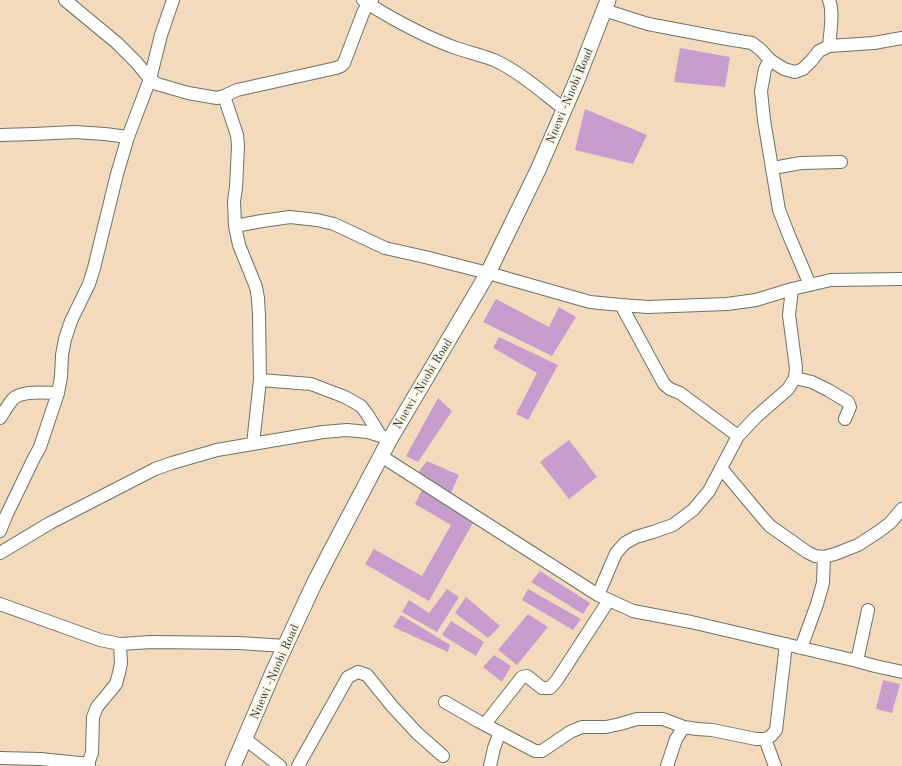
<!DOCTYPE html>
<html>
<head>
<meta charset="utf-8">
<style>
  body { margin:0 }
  canvas { display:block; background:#f4dabd }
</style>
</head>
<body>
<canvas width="902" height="766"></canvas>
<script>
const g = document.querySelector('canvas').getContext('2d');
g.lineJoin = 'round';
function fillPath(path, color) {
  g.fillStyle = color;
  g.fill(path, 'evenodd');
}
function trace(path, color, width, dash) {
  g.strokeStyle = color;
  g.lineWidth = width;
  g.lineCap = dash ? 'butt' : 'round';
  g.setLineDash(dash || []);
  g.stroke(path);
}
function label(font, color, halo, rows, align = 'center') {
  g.font = font + ' "Old Standard TT",serif';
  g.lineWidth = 4;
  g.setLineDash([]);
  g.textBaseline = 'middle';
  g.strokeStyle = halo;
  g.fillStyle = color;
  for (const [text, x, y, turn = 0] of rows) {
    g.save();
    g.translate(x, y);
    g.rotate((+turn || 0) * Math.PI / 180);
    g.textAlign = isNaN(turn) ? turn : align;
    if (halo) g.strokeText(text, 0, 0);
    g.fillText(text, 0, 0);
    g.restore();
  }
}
const building = new Path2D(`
  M680 48 730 57 725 87 674 82Z
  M585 109 647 135 633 164 575 150Z
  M496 299 549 327 559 307 576 317 552 356 483 322Z
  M499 337 558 365 528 420 516 414 537 373 493 348Z
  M438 398 452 411 418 462 406 456Z
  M569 440 597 477 569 499 540 462Z
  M427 461 459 475 451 493 417 474Z
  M422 490 474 521 429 601 365 564 374 549 422 576 451 525 415 504Z
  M540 571 590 603 583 614 531 582Z
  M447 589 459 597 437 632 402 612 409 600 429 613Z
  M528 589 581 619 573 630 522 600Z
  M466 597 500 626 488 638 455 613Z
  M528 614 548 627 517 665 498 650Z
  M401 615 450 645 448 652 393 627Z
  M451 621 484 642 476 656 442 635Z
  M494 655 511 666 502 682 483 667Z
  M883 680 900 684 892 713 876 709Z`);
const minor = new Path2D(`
  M65 0 117 43 136 62 150 79 157 84 188 93 217 98 224 96 237 90 336 68 341 66 344 63 363 13 368 4 372 0
  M363 0C372 7 382 12 392 18 412 29 433 40 456 48 468 52 481 55 494 60 520 72 542 92 564 109
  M829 0C834 12 830 33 829 46
  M604 10 648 24 727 39 752 43 761 50 770 60 784 69 795 72 803 69 812 60 819 51 829 46 874 43 902 38
  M770 60 765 69 761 91 764 120 779 210 790 238 810 285
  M224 96 237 135 238 146 236 188 234 201 235 226 239 245 256 287 258 298 259 315 260 380 253 444
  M0 135 34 134 75 132 105 134 128 137
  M773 168 801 163 841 162
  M235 226 262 221 290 217 317 220 334 224 385 248 425 257 488 273 590 302 621 305 648 307 727 304 756 300 792 289 831 280 902 279
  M621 305 664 384 670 389 680 393 738 436
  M795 378 812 382 828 390 848 402 850 407 845 419
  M260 380 311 384 345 397 361 406 367 414 380 435
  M0 418C4 412 8 405 13 399 22 390 45 393 58 393
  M381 456 598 595 633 611 691 622 857 661 875 666 902 672
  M721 468 762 517 770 526 807 552 815 556 824 557 835 554 858 545 878 532 890 523 902 509
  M0 531 6 516 34 458 40 447 58 393 61 377 62 355 65 339 71 321 89 284 94 268 117 174 128 137 150 79 161 35 173 0
  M0 553 50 523 155 469 172 463 217 450 323 432 347 430 368 432 390 439
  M598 595 616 553 625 543 636 537 653 532 673 525 693 510 709 491 738 436 756 417 788 389 795 378 796 368 789 315 792 289
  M0 604 100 640 120 644 151 642 239 643 285 646
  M801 648 817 604 823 583 824 557
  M857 661 868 610
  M445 702 478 721 535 751H542L570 732 582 727H606L620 724 637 719H663L684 727 697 729 712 730 756 739H765L771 736 776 730 786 644
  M485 724 522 677 527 676 542 688H550L557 680 609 600
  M245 739 280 766
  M765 739 775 766
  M0 758 40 759 89 764
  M87 766 92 753 93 717 97 707 116 684 119 673 121 663 120 644
  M298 766 348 677 358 672 367 675 392 706 417 733 443 756
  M490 766 494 748 500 732
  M667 766 676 739 684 727`);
const major = new Path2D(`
  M233 766 274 670 314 584 332 549 390 439 488 273 522 203 538 170 577 80 608 0`);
const streetNames = [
  ["Nnewi -Nnobi Road",570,96,-67],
  ["Nnewi -Nnobi Road",423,384,-59],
  ["Nnewi -Nnobi Road",275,672,-66]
];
fillPath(building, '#c79dce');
trace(minor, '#6a7464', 14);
trace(major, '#6a7464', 17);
trace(minor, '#fff', 12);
trace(major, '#fff', 15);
label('12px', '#1f3d34', '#fcf5e5', streetNames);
</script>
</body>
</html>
